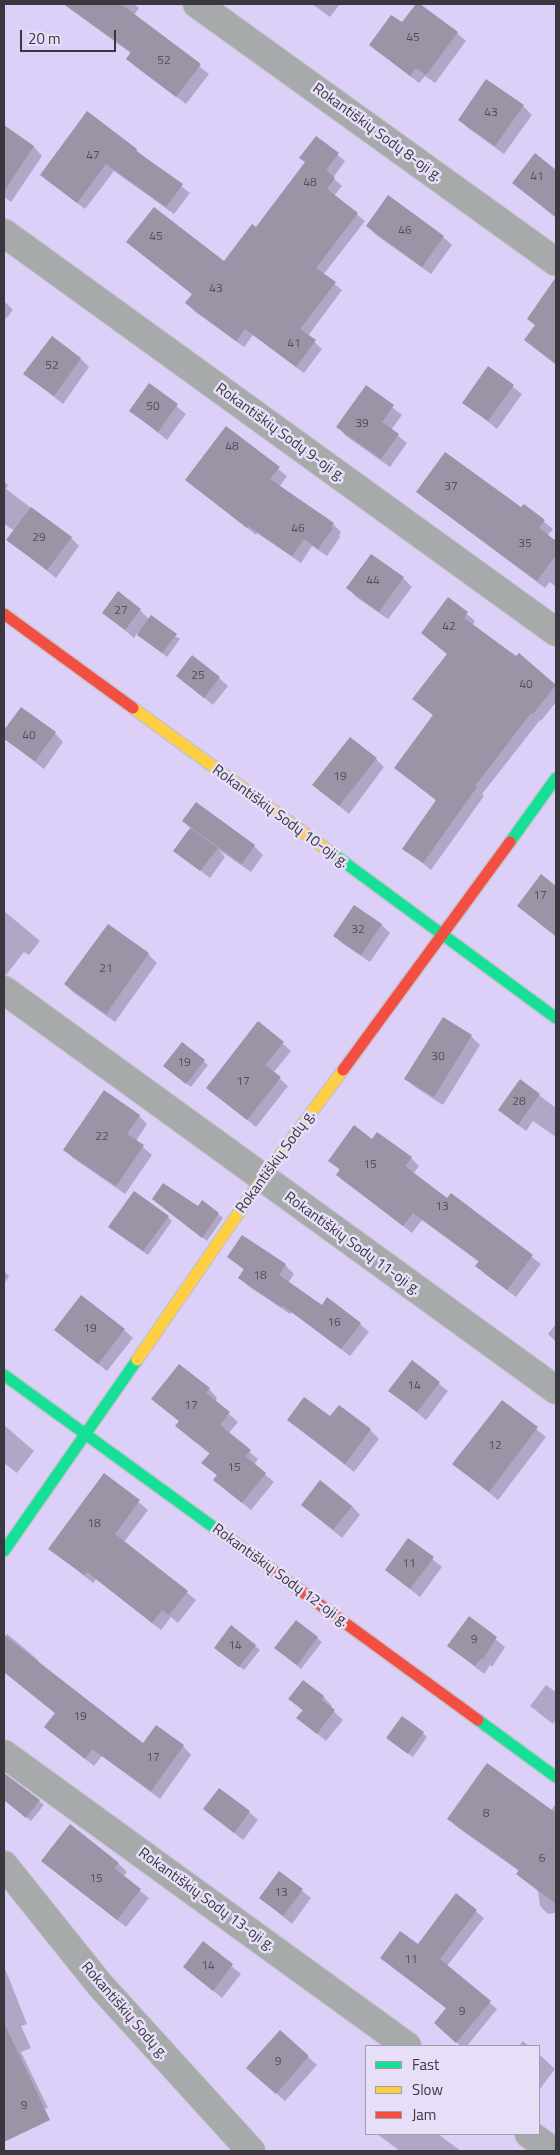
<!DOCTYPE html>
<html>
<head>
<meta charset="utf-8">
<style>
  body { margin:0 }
  #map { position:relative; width:560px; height:2155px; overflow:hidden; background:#e9e5f2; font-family:"Titillium Web",sans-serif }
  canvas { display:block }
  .frame { position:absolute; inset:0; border:5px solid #3a3741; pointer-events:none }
  .legend { position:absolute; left:365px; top:2045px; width:175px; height:90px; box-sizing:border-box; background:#e7dff8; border:1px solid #a29caf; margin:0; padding:6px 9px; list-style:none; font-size:15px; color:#3a3741 }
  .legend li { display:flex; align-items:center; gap:10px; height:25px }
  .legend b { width:25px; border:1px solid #a29caf }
  .scale { position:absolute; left:20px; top:30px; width:96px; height:22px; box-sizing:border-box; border:2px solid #3a3741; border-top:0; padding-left:6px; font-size:15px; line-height:18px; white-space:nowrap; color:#3a3741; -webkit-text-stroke:4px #e7dff8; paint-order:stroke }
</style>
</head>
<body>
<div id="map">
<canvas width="560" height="2155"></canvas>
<div class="frame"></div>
<ul class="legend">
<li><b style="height:6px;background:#16e098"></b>Fast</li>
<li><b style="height:6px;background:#ffcf43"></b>Slow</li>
<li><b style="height:6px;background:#f24e42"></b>Jam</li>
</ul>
<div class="scale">20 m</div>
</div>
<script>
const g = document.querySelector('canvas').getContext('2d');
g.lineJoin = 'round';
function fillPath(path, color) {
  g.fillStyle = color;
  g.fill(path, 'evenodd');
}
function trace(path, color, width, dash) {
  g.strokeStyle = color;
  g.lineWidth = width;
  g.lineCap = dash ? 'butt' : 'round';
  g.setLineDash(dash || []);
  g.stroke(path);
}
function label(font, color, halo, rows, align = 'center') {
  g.font = font + ' "Titillium Web",sans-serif';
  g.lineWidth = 5;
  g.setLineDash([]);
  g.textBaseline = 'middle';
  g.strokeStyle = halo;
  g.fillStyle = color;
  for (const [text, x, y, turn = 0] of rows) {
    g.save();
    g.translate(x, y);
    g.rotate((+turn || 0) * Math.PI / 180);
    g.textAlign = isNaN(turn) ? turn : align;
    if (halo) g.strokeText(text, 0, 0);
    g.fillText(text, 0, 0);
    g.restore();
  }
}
const green = new Path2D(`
  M4 4H556V2151H4ZM366 2046H539V2134H366Z`);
const shadow = new Path2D(`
  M63 4H134L139 8 134 15 209 74 186 104 136 67 128 59 132 54Z
  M312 4H340L330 17Z
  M417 4 457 33 466 41 435 83 425 76 419 83 371 45 402 24Z
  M487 81 523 106 532 115 504 154 468 128 460 120Z
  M4 127 34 147 42 156 11 202 4 197Z
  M316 138 345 161 333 178 342 186 334 196 365 221 323 275 342 290 308 336 322 349 304 373 253 335 244 347 194 311 187 303 193 295 128 242 224 262 256 229 306 162Z
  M136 150 190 193 174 214 114 171 85 209 41 175Z
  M535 155 556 171V218L513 183Z
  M367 226 443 237 452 245 431 274 376 235Z
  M545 295 556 304V365L525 340 536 326 529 319Z
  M4 301 13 310 4 321Z
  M81 359 89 367 63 404 25 374Z
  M488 368 522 394 497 429 464 402Z
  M149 384 186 414 167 440 130 410Z
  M366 387 402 415 391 430 407 443 390 467 346 436 338 427Z
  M226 428 287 476 279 487 333 524 341 532 339 535 340 537 327 556 312 546 301 563 257 533 256 535 186 479Z
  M4 481 8 485 6 489 71 538 79 546 56 578 8 540 15 531 4 524Z
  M418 491 521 509 524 506 553 529 547 536 556 542V587L550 582 545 588 426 499Z
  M403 578 412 587 388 619 356 597 348 588Z
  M449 599 475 621 472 626 517 658 519 655 556 686V702L541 721 540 720 482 794 484 796 431 870 404 848 437 801 396 768 434 716 414 699 448 655 423 633Z
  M140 610 149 619 180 639 167 657 137 633 134 638 103 612Z
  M177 676 219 678 228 686 213 705Z
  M21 709 55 733 63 742 44 769 4 738V732Z
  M376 759 384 767 349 814 314 785Z
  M196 804 254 846 263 855 251 872 219 850 225 857 210 878 175 851 191 829 183 821Z
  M541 876 556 887V937L518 906Z
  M354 906 382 925 390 933 370 962 343 944 335 936Z
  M4 911 40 941 29 955 24 952 6 975 4 974Z
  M148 954 157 963 115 1022 74 993 65 984Z
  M443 1019 471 1036 480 1045 443 1105 415 1087 406 1079Z
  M258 1022 291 1051 273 1073 288 1086 256 1127 207 1087Z
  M182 1044 208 1065 191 1087 169 1070Z
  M520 1081 556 1108V1137L533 1121 526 1131 499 1110Z
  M139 1116 147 1124 136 1141 152 1155 125 1194 73 1158 65 1150Z
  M372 1140 411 1158 419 1166 413 1174 448 1200 451 1195 541 1264 516 1297 485 1274 477 1266 479 1262 422 1220 412 1233 338 1175 341 1171 330 1161Z
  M153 1199 198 1208 203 1202 223 1218 207 1241Z
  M168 1217 172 1221 148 1255 114 1231Z
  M229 1257 285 1265 294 1274 288 1283 322 1306 360 1324 369 1332 350 1356 292 1312 290 1314 248 1286 240 1277 244 1270Z
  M4 1271 9 1276 4 1284Z
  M556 1324V1342L548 1334Z
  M56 1330H124L133 1338 107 1371Z
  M412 1362 448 1391 426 1420 390 1391Z
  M209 1389 217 1398 215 1402 238 1422 228 1434 258 1459 254 1465 274 1482 251 1510 215 1480 218 1476 203 1463 210 1454 185 1434 177 1426 180 1422 153 1399Z
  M502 1401 546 1437 498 1500 454 1464Z
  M289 1420 370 1430 379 1439 354 1472Z
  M4 1425 34 1451 17 1473 4 1463Z
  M105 1475 148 1510 124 1542 196 1600 178 1623 171 1617 161 1630 96 1579 93 1583 50 1548Z
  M303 1505 352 1506 360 1515 342 1538Z
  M409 1540 442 1567 420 1597 386 1570Z
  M469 1618 505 1647 492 1667 490 1665 484 1674 449 1646Z
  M296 1621 322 1642 301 1669 280 1652Z
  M7 1634 30 1653 39 1661 37 1663 143 1745 183 1746 191 1755 160 1799 102 1756 94 1766 45 1727 56 1714 4 1672V1638Z
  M255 1646 260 1650 244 1670 220 1652Z
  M304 1682 324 1697 332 1706 330 1708 343 1720 326 1741 298 1718 303 1711 290 1699Z
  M546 1685 556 1692V1720L553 1724 530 1706Z
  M423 1733 427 1737 413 1757 392 1742Z
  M10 1779 44 1805 31 1821 4 1800V1787Z
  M556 1804V1913L548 1914 540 1906 538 1891 517 1874 519 1871 457 1827 449 1819 551 1810Z
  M205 1809 249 1812 258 1820 243 1840Z
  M43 1860 118 1863 127 1872 123 1877 149 1898 126 1927Z
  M280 1873 311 1898 292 1924 261 1898Z
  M456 1895 484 1918 447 1966 497 2009 467 2046H461L443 2031 447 2009 382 1958 418 1946Z
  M203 1943 241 1974 222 1998 184 1967Z
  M4 1966 27 2024 21 2026 31 2048 21 2052 48 2108 4 2115Z
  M523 2041 529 2046H519Z
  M539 2054 555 2069 539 2090Z
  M308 2057 317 2065 285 2101 257 2076Z
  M377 2134H438L461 2151H400Z`);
const building = new Path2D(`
  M64 4H121L201 64 176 97 126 59 131 52Z
  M416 4H420L458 32 426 75 416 68 410 76 369 45 391 15 402 22Z
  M486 79 524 105 495 146 458 120Z
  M87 111 137 149 136 151 183 184 166 207 106 164 77 203 40 175Z
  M4 125 34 146 4 191Z
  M316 136 339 153 326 170 335 178 327 189 358 213 316 268 336 282 300 329 316 340 296 367 245 329 236 341 185 303 192 294 126 242 154 207 224 261 252 224 256 227 305 162 299 158Z
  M535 153 556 170V217L512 183Z
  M388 195 444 236 422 267 366 226Z
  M556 277V364L524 340 535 325 527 319Z
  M52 336 81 358 54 396 23 374Z
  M488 366 514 385 488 421 462 403Z
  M149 383 178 404 158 432 129 411Z
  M366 385 394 405 382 422 399 434 381 459 336 427Z
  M226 426 280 467 270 479 334 523 331 527 333 528 318 549 304 539 292 556 248 526 247 528 185 480Z
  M445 452 521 507 524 504 545 520 539 528 556 541V555L537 581 416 492Z
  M31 507 72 537 47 570 6 540Z
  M371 554 404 577 379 612 346 588Z
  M118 591 141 609 125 630 102 613Z
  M448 597 468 612 464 618 516 656 519 653 556 685 533 714 531 713 475 786 477 787 423 863 402 849 436 800 394 768 433 715 412 699 447 654 421 633Z
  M151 615 177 634 162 653 137 635Z
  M192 655 220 677 204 698 176 676Z
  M21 707 56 732 35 761 4 739V730Z
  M350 737 377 758 339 806 312 785Z
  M196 802 255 845 242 864 182 821Z
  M190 828 218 848 200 871 173 851Z
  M541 874 556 886V936L517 906Z
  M354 905 382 924 361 955 333 936Z
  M108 924 149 953 106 1014 64 984Z
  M443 1017 472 1035 434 1097 404 1079Z
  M258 1021 284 1042 265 1065 281 1077 247 1120 206 1088Z
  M182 1042 205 1060 186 1084 163 1066Z
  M520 1079 540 1094 518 1125 498 1110Z
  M104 1090 140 1115 127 1134 144 1145 116 1186 63 1150Z
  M354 1125 372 1139 377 1132 412 1157 405 1166 447 1198 451 1193 533 1255 507 1290 475 1266 479 1261 413 1213 403 1226 336 1175 340 1169 328 1161Z
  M163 1183 198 1206 202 1200 219 1213 202 1238 152 1199Z
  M134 1191 169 1216 143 1251 108 1227Z
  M242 1235 286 1264 279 1275 322 1305 327 1297 361 1323 341 1349 282 1305 281 1307 238 1278 244 1269 227 1257Z
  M81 1295 125 1329 98 1364 54 1330Z
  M412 1360 440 1382 417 1412 388 1391Z
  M179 1364 210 1388 206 1393 230 1412 220 1425 251 1450 245 1456 266 1473 242 1503 213 1480 217 1475 201 1463 210 1453 175 1426 179 1421 151 1399Z
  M304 1397 330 1416 339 1405 371 1429 345 1464 287 1420Z
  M502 1400 538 1427 489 1492 452 1464Z
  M104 1473 140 1500 115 1534 188 1591 169 1615 162 1610 152 1623 87 1572 84 1575 48 1549Z
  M320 1480 352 1506 333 1530 301 1505Z
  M408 1538 434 1557 410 1589 385 1570Z
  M469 1616 497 1637 483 1659 481 1658 475 1666 447 1646Z
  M296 1620 318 1637 297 1665 274 1648Z
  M231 1625 256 1645 239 1667 214 1648Z
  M4 1635 143 1743 156 1725 184 1745 151 1791 92 1749 85 1759 44 1727 55 1713 4 1672Z
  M303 1680 324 1696 322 1700 335 1710 317 1734 296 1718 303 1710 288 1699Z
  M402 1716 424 1732 408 1754 386 1738Z
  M487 1763 556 1813V1904L516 1874 519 1870 447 1819Z
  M4 1773 40 1800 26 1818 4 1800Z
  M219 1788 250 1811 234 1833 203 1809Z
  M70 1824 119 1863 114 1868 141 1889 117 1920 41 1861Z
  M279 1871 303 1889 283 1916 259 1898Z
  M456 1893 477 1910 440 1959 491 2001 456 2043 434 2023 446 2008 380 1958 400 1931 418 1944Z
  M203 1941 233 1964 213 1991 183 1967Z
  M4 2023 50 2120 4 2142Z
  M280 2030 309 2056 276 2094 246 2068Z`);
const street = new Path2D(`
  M197 4 556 262
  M4 233 556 632
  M4 990 556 1390
  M4 1754 407 2046
  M4 1865 100 1985 251 2151
  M529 2134 553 2151`);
const fast = new Path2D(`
  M510 842 556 778
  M333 854 556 1018
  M4 1375 234 1542
  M4 1551 137 1360
  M478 1720 556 1777`);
const slow = new Path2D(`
  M133 708 333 854
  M137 1360 262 1179 343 1070`);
const jam = new Path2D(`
  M4 614 133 708
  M343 1070 510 842
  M234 1542 478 1720`);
const numberNames = [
  ["45",413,38],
  ["52",164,61],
  ["43",491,113],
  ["47",93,156],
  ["41",537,177],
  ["48",310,183],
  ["46",405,231],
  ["45",156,237],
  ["43",216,289],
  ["41",294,344],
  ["52",52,366],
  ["50",153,407],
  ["39",362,424],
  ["48",232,447],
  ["37",451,487],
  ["46",298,529],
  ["29",39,538],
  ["35",525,544],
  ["44",373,581],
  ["27",121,611],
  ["42",449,627],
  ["25",198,676],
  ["40",526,685],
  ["40",29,736],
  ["19",340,777],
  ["17",540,896],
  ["32",358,930],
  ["21",106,969],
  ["30",438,1057],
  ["19",184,1063],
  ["17",243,1082],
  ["28",519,1102],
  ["22",102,1137],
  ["15",370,1165],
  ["13",442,1207],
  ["18",260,1276],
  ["16",334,1323],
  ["19",90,1329],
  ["14",414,1386],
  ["17",191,1406],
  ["12",495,1446],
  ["15",234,1468],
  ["18",94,1524],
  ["11",409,1564],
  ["9",474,1640],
  ["14",235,1646],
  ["19",80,1717],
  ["17",153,1758],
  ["8",486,1814],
  ["6",542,1859],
  ["15",96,1879],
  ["13",281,1893],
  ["11",411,1960],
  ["14",208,1966],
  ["9",462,2012],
  ["9",278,2062],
  ["9",24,2106]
];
const streetNames = [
  ["Rokantiškių Sodų 8-oji g.",377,133,36],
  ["Rokantiškių Sodų 9-oji g.",280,433,36],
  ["Rokantiškių Sodų 10-oji g.",280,817,36],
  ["Rokantiškių Sodų g.",276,1162,-54],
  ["Rokantiškių Sodų 11-oji g.",352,1244,36],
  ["Rokantiškių Sodų 12-oji g.",280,1576,36],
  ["Rokantiškių Sodų 13-oji g.",206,1900,36],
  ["Rokantiškių Sodų g.",124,2011,49]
];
fillPath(green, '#ddd0f8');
fillPath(shadow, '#0003');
fillPath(building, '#9a94a6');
trace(street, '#c7c3ce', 30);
trace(fast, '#c7c3ce', 14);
trace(slow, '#c7c3ce', 14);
trace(jam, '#c7c3ce', 14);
trace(street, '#a7aaab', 28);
trace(fast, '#16e098', 11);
trace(slow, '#ffcf43', 11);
trace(jam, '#f24e42', 11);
label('12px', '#524e5a', null, numberNames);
label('15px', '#3a3741', '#e7dff8', streetNames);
</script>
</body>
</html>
